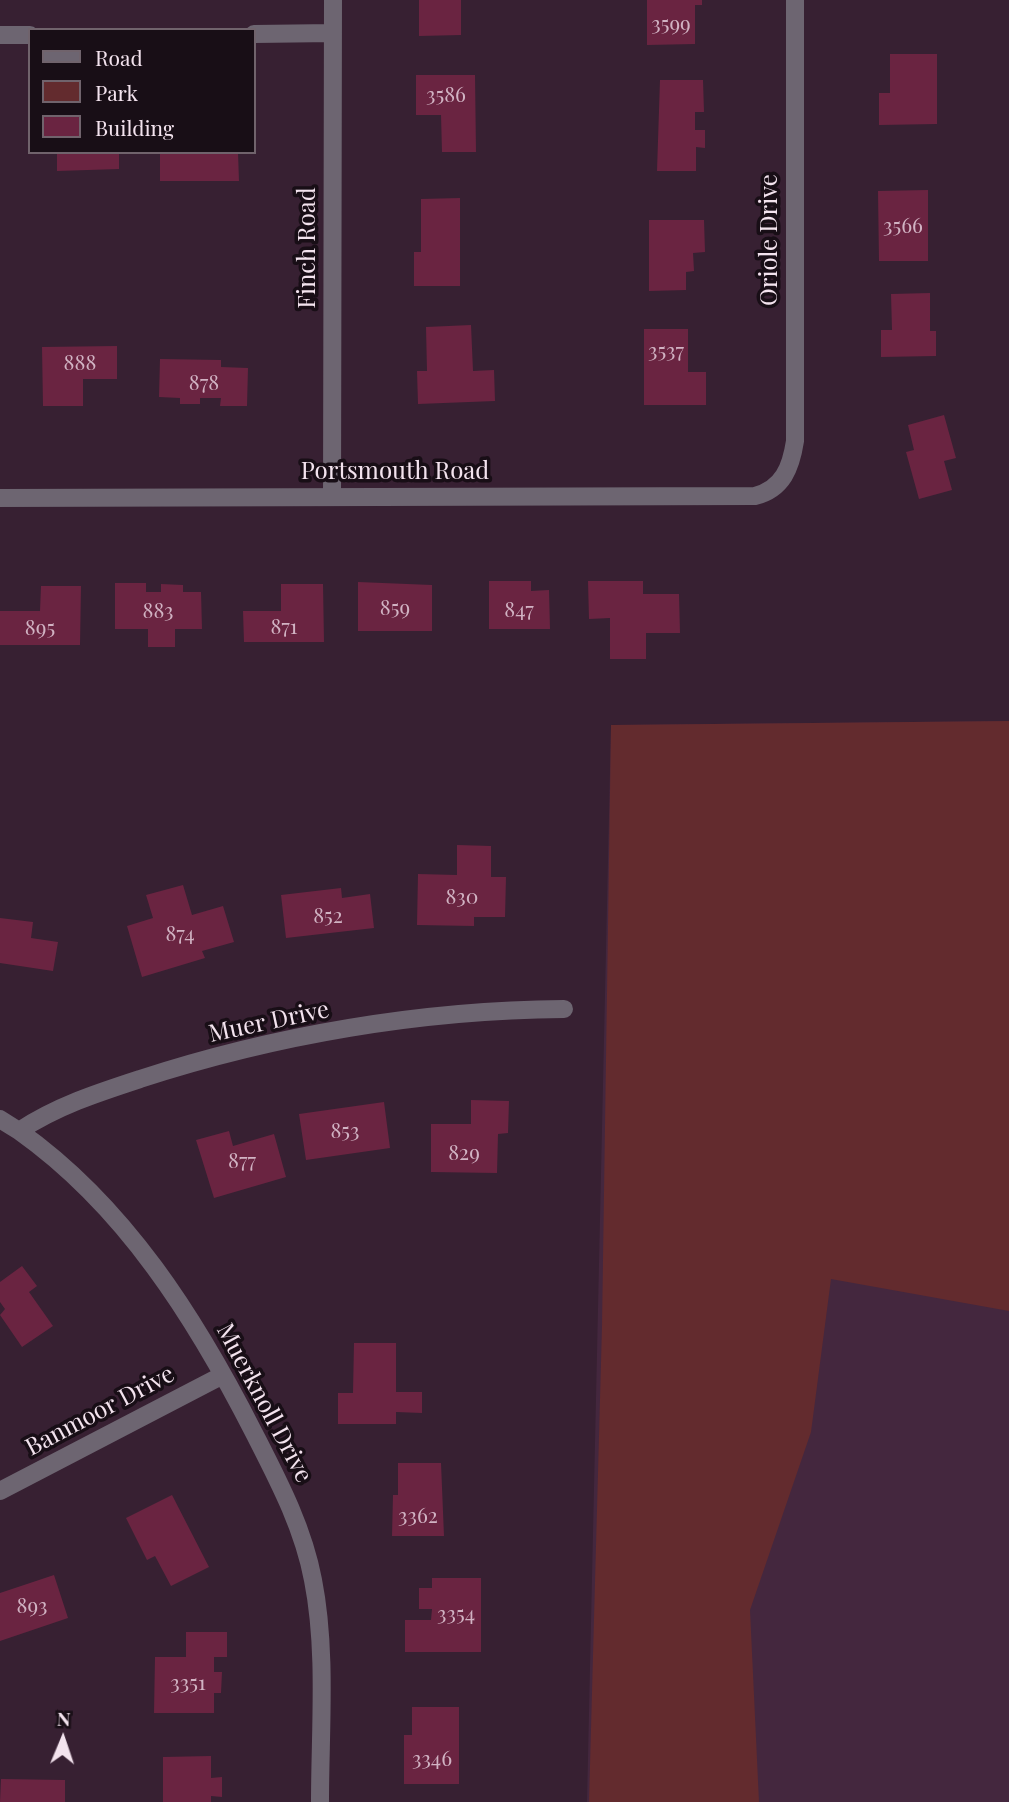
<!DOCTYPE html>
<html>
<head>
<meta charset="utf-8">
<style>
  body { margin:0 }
  #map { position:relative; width:1009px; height:1802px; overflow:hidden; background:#372032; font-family:"Playfair Display",serif }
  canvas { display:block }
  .legend { position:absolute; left:28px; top:28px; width:228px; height:126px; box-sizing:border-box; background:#180e16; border:2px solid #70636c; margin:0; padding:9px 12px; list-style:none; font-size:21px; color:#f3e3ee }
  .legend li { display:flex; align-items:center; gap:14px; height:35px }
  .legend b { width:35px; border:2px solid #70636c }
  .north { position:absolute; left:28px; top:1704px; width:70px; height:70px; -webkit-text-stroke:5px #180e16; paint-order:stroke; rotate:2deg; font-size:19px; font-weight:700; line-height:28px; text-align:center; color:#f3e3ee }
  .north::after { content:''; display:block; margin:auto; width:24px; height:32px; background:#f3e3ee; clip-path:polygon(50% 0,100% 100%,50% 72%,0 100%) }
</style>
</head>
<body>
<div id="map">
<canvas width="1009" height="1802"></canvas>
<ul class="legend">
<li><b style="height:9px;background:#6d6571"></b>Road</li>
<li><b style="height:19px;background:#632b2e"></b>Park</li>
<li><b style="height:19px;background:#6a2441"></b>Building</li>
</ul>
<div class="north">N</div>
</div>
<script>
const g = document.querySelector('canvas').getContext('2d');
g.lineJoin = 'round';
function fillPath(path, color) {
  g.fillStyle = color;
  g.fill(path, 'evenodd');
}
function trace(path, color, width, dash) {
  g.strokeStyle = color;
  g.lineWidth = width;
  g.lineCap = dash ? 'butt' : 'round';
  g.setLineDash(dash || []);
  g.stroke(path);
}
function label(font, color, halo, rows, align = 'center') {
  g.font = font + ' "Playfair Display",serif';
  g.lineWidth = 7;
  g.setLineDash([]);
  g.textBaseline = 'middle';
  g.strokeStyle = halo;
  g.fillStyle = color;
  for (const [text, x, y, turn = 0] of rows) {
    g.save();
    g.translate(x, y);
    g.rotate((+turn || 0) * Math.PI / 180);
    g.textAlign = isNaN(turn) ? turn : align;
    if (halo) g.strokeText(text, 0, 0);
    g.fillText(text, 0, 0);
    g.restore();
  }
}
const built = new Path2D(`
  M1009 721V1802H587L611 725Z`);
const green = new Path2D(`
  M1009 721V1311L831 1279 811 1432 750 1610 759 1802H589L602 1326 611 725Z`);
const building = new Path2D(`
  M419 0H461V35L419 36Z
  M647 0H702V5H695V44L647 45Z
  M890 54H937V124L879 125V93H890Z
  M416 75H475L476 152H442L441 115H416Z
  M660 80H703L704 112H695V130H705V148L696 147V171H657Z
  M57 152H119V169L57 171Z
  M160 152H238L239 181H160Z
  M928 190V261H879L878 191Z
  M460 198V286H414V252H421V199Z
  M649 220H704L705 252 693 253 694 271 686 272V290L649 291Z
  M930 293V331H936V356L881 357V330H892L891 294Z
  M471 325 473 371 494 370 495 401 418 404 417 371H427L426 327Z
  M644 329H688V372H706V405H644Z
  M117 346V379H83V406H43L42 347Z
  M160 359 221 360V367L248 368 247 406H220L221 398H200V404H180V398L159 397Z
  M944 415 956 458 944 461 952 490 919 499 906 452 914 450 908 425Z
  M489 581H531V591L549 590 550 629H489Z
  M588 581H643V594H679L680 633H646V659H610V618L589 619Z
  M358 582 432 585V631H358Z
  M115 583H146V592H161V584L183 585V592H201L202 629H175V647H148V629H115Z
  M281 584H323L324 642H244L243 611H281Z
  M41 586H81L80 645H0V611H40Z
  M457 845 491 846V877H506L505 917H474V926L417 925 418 874 457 875Z
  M183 885 192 915 223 906 234 942 202 951 205 958 142 977 127 926 153 918 146 895Z
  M341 888 342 898 370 894 374 928 286 938 281 895Z
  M0 918 33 922 31 938 58 942 53 971 0 963Z
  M471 1100 509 1101 508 1133 498 1134 497 1173 431 1172V1124H471Z
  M384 1102 390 1148 306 1160 299 1114Z
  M229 1131 233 1146 274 1134 286 1177 214 1198 196 1140Z
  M22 1266 37 1286 29 1292 53 1326 22 1347 0 1315 5 1309 0 1302V1282Z
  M354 1343H396V1392H422V1413L396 1412V1424H338V1393H353Z
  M398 1463H441L444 1536H392L393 1495H398Z
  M172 1495 209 1567 171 1586 155 1556 147 1560 126 1518Z
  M54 1575 68 1618 0 1641V1593Z
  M432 1578H481V1652H405V1620H431L432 1609H419V1588H432Z
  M186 1632H227V1657H214V1672H222L221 1693H214V1713H154L155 1657H186Z
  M412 1707H459V1784H404V1735H412Z
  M211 1756V1778L222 1777V1797L211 1796V1802H163V1757Z
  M1 1779 65 1780V1802H0Z`);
const minor = new Path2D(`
  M254 34 333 33
  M0 35H30
  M332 497 333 0
  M0 498 755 496C783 489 791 467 795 441V0
  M0 1119 19 1131C57 1106 97 1093 140 1079 275 1035 422 1010 564 1009
  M19 1131C125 1206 196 1319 254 1433 278 1480 303 1527 313 1580 327 1651 320 1730 320 1802
  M0 1491 223 1375`);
const numberNames = [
  ["3599",671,24],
  ["3586",446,95],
  ["3566",903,226],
  ["3537",666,351],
  ["888",80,363],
  ["878",204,383],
  ["859",395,608],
  ["847",519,610],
  ["883",158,611],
  ["871",284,627],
  ["895",40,628],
  ["830",462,897],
  ["852",328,916],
  ["874",180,934],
  ["853",345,1131],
  ["829",464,1153],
  ["877",242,1161],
  ["3362",418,1516],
  ["893",32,1606],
  ["3354",456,1614],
  ["3351",188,1683],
  ["3346",432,1759]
];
const streetNames = [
  ["Oriole Drive",770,240,-90],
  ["Finch Road",308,248,-90],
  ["Portsmouth Road",395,472],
  ["Muer Drive",269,1022,-12],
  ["Muerknoll Drive",264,1403,62],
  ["Banmoor Drive",100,1411,-28]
];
fillPath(built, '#44273e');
fillPath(green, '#632b2e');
fillPath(building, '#6a2441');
trace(minor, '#6d6571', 18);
label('21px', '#d1b3c3', null, numberNames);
label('24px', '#f3e3ee', '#180e16', streetNames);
</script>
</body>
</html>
